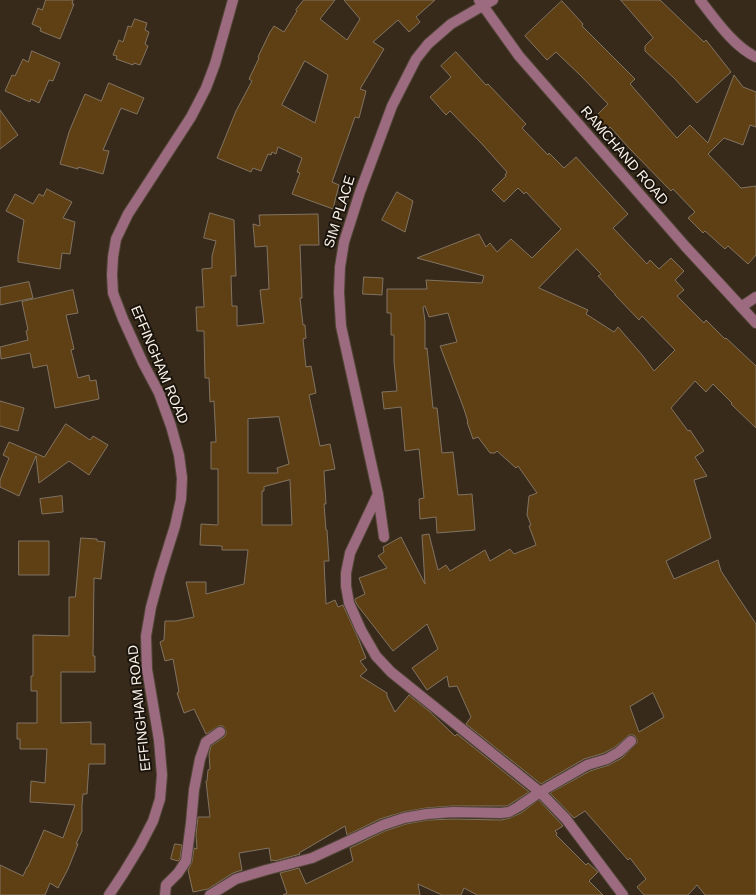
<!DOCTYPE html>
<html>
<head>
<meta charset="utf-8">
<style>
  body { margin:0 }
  canvas { display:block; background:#372a1b }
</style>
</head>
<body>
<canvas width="756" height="895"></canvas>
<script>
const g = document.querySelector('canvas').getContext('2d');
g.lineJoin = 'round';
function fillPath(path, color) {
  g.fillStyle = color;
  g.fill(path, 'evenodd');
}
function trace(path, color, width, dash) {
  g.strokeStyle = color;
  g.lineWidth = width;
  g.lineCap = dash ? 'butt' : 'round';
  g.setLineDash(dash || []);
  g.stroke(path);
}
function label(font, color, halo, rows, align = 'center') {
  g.font = font + ' Arial,sans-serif';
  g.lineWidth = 4;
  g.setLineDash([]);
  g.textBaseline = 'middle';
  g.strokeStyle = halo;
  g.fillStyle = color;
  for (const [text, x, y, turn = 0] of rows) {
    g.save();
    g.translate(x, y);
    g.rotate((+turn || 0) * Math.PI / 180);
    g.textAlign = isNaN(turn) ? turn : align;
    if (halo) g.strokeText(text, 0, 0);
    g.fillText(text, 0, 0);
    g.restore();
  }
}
const building = new Path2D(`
  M46 0H73L72 4H74L60 39 40 31 41 28 32 24 38 8 42 10Z
  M304 0H335L320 19 347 40 360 19 344 0H435L416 17 420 22 409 32 398 20 373 42 384 49 360 89 366 91 359 118 355 117 332 182 339 185 333 209 292 194 300 173 297 172 302 158 278 147 276 154 272 152 271 155 268 154 261 171 253 168 251 172 217 158 236 111 252 81 249 79 259 58 258 57 270 32 274 26 284 32 297 11 296 10ZM305 61 328 75 315 123 282 105Z
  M621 0H660L704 42 706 40 731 72 697 103 674 78 645 51V46L653 38Z
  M562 1 583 24 582 26 635 79 630 84 677 138 690 125 708 143 734 75 743 87 756 92V127L750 125 743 145 724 138 708 154 741 188 756 186V255L748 264 728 246 725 249 705 231 703 233 688 218 695 212 673 189 671 191 630 149 610 127 607 130 595 117 608 104 581 76 556 52 547 60 525 36Z
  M135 19 147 23 145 30 149 32 145 44 148 46 140 65 134 63 133 65 116 59 117 56 113 55 119 40 123 42 128 26 131 27Z
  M32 51 60 63 53 81 49 80 39 103 31 99 30 102 5 91 12 75 15 76 23 59 28 62Z
  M456 52 486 85 488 84 526 124 522 128 548 155 549 153 564 168 576 157 628 214 613 228 647 264 650 260 659 269 671 258 684 271 675 280 684 290 677 296 704 323 706 320 725 339 726 338 756 366V428L731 404 732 403 713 384 706 392 695 381 671 408 688 431 690 430 704 451 695 457 707 476 694 480 711 538 666 561 674 579 718 560 721 571 756 624V895H705L697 885 688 895H644L637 887 646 879 630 858 628 860 585 811 574 818 550 793 590 771 609 765 622 758 637 743V740L635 736 633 735H629L615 747 604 753 584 759 541 784 466 724 471 717 457 686 449 687 447 676 427 690 412 668 438 649 427 624 393 651 358 606 355 601V599L365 594 359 578 387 568 378 556 384 552 383 547 401 537 425 584 422 535 429 534 438 570 446 565 450 571 485 550 490 561 510 549 514 554 536 545 529 526 531 525 527 515 529 496 537 493 518 466 516 468 497 451 495 453H490L478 437 473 439 467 422H468L464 409 440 346 457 342 448 313 429 317 425 306 423 307 425 321V349L427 348 433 408H437L442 453 453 452 458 495 472 494 475 530 437 533 436 517 420 519 419 499 424 498 419 449 405 451 401 407 384 409 382 392 397 391 394 362V335H391V313H387V289H427L426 280 482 283 484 276 417 258 479 234 486 247 490 243 497 252 511 239 532 258 561 229 526 192 524 194 518 188 504 202 492 190 506 176 505 175 507 172 482 144 450 111 446 115 430 97 451 77 441 66ZM577 249 601 274 598 276 615 294V295L639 320 642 316 675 350 654 371 643 356 618 327 614 332 586 314 588 310 539 288ZM653 693 664 717 639 732 630 707Z
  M109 83 144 98 137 114 121 108 103 150 109 151 103 174 78 167V169L60 164 69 132 85 94 101 101Z
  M0 110 18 135 0 149Z
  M47 189 72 202 63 218 75 222 70 254 62 253 60 269 18 262V256L24 220 6 211 15 194 33 204 39 194 43 196Z
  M397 192 413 201 405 232 382 220Z
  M210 213 234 220 236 276H231L232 306H237V326L264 323 260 290 269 289 267 246 255 247 253 224 260 226 259 215 318 214 319 245H300L302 298H300L303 325H305L306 338 303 339 306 367 311 366 316 393 309 395 320 446 330 444 335 469 324 471 326 504H324L326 530H327L329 561H324L326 604 335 600 338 607 343 605 358 638 366 658 360 661 367 670 360 676 387 693V696L395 712 409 695 429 711 455 736 457 734 529 792 507 806H452L426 808 403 812 380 819 347 835 345 826 299 853 300 854 275 861 274 860 271 861 269 848 239 853 242 870 233 873 208 889 193 892 188 870 192 862 194 848 197 849 196 835 198 817H210L206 781H207L208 770 210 769 209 754 211 746 224 737 226 734V731L223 726H219L206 734 194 709 184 713 177 693 179 692 173 659 165 661 160 642 164 640 165 621H176L194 617 186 582H206V594L244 584 248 550H222V546L200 545 201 524 218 525V469H211V442H216L214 401 210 402 209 378H205L204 331H197L196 307H204L202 269 212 268V256L216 241 204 238ZM279 417 289 464 277 468 278 473H248V419ZM290 480 292 525H262V491H264V487Z
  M364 277 383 278 382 295 363 294Z
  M29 282 33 298 0 305V288Z
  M73 290 78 313 66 315 74 349 71 350 78 378 89 375 90 381 96 380 99 399 55 408 47 365 33 368 30 353 1 359 0 347 28 340 26 331 28 330 22 302Z
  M0 401 24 408 18 431 0 426Z
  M66 424 90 440 93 436 108 445 89 475 69 461 39 483 36 456 19 496 0 487V480L9 458 3 455 9 442 44 457Z
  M62 496 63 512 42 514 40 499Z
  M81 538 97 539V541L105 542 101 579 94 578 93 656H95V672H61V723L91 722V744H105V764H89L87 794H83L82 805V831L76 844H78L68 869 58 888 50 883 45 895H0V865L23 876 27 867H28L44 830 63 838 75 805 30 802 31 781 45 783 47 749H20V739H17V723H37V691H31V676H33V635L69 636V597H75Z
  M19 541H49V575H19Z
  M539 800 563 826 555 831 557 833 556 835 586 865 588 863 598 872 589 881 603 895H477L464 888 461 895H442L418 884 420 895H283L287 893 280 873 299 868 306 884 353 861 350 848 385 831 406 824 428 820 453 819 501 820 510 818 521 813Z
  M175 844 182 845 180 859 178 861 171 859Z`);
const minor = new Path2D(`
  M479 0 519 56 685 246 756 323
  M700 0C715 19 733 46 756 57
  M741 307 756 297
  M378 494 350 553 346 573V586L349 603 361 630 376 656 391 672 540 792 566 819 623 895
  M384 537 378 494 341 326 339 292 340 267 344 242 360 192 392 106 416 59 428 44 451 24 493 0
  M109 895 123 874 140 846 153 821 160 799 162 775 159 740 147 669 146 636 151 607 160 574 175 526 181 499 182 478 179 455 171 426 159 393 143 363 123 319 113 293 112 275 113 257 116 239 128 214 191 117 206 88 215 64 233 0
  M165 895 166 885 178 873 186 861 191 823 194 790 200 759 206 742 220 732
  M210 895 236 879 266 870 312 858 383 825 404 818 427 814 453 812 501 813 509 812 518 807 540 792 587 765 607 759 619 752 631 741`);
const streetNames = [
  ["RAMCHAND ROAD",624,156,49],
  ["SIM PLACE",340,212,-73],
  ["EFFINGHAM ROAD",159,365,67],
  ["EFFINGHAM ROAD",140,708,-96]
];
fillPath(building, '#5f4014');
trace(building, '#817361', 1);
trace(minor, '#524638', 12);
trace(minor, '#9c6b7f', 10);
label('14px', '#faf2e8', '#1a140d', streetNames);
</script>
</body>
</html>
